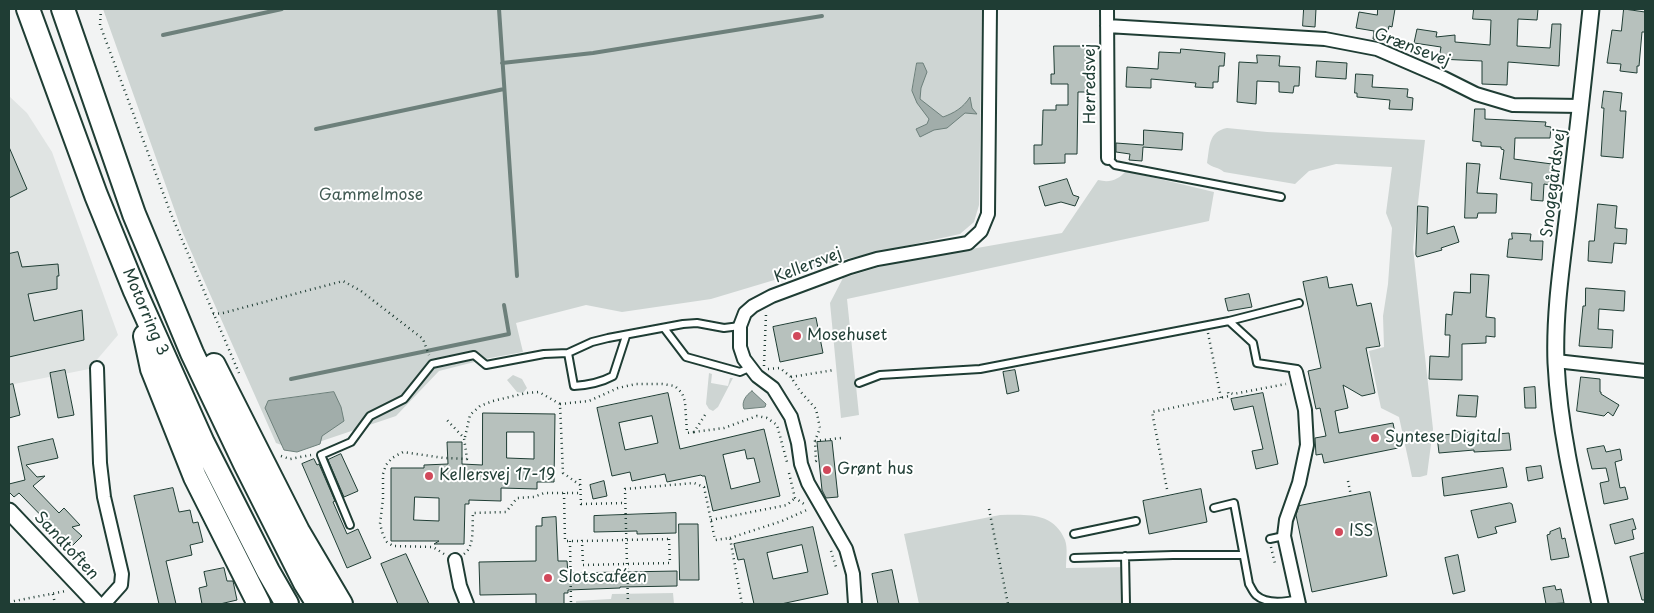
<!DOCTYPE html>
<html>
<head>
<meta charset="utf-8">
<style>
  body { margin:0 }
  #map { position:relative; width:1654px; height:613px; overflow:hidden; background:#f2f3f3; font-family:"Playpen Sans",sans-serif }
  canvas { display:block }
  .frame { position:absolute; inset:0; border:10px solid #1f3d34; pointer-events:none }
</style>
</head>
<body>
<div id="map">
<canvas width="1654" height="613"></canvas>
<div class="frame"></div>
</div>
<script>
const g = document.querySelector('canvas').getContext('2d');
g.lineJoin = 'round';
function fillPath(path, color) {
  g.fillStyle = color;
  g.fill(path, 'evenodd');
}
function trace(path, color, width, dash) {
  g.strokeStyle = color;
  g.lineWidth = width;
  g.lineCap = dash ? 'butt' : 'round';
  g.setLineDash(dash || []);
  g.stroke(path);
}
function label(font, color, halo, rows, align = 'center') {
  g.font = font + ' "Playpen Sans",sans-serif';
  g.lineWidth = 4;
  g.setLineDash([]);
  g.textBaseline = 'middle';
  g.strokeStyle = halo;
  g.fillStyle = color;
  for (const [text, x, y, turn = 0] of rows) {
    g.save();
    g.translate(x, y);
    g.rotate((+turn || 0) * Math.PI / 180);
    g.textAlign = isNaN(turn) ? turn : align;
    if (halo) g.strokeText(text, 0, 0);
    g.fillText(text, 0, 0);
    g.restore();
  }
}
const built = new Path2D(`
  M9 96 27 113 52 152 118 335 89 369 9 385Z`);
const green = new Path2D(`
  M103 9H982L979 205 974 222 960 234 841 260 711 299 622 312 586 305 516 323 523 352 490 358 439 371 396 416 295 450 276 443 182 231Z
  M1227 128 1267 132 1425 140 1413 248 1433 429 1427 475 1420 477H1412L1399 417 1381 408 1369 351 1384 347 1383 316 1388 284 1392 228 1386 213 1392 167 1336 164 1309 171 1295 184 1224 172C1219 167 1212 168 1207 163 1210 146 1208 132 1227 128Z
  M1126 171 1214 192 1209 221 847 299 859 415 841 418 830 303 843 278 892 263 1062 233 1098 180C1110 183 1118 180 1126 171Z
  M709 373 712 374 711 383 728 386 730 378H733L718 407 713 411 709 409 706 404Z
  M513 375 522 379 527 388 523 393 517 392 507 380Z
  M1000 515C1025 515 1053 511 1065 540 1068 548 1066 560 1066 568L1129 567V604H919L904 534Z
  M673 593 674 604H576V601L611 599 612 594Z`);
const water = new Path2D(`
  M917 63H923L927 72 921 88 920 99 943 117C954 113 963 108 970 97L972 108 977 114 965 113 947 128 934 130 920 137 916 129 927 124 929 119 917 103 912 91Z
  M752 391 766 404 765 407 744 409C741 402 746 395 752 391Z
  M334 392 341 407 344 421 322 436 320 444 297 452 284 450 265 408 268 401Z`);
const stream = new Path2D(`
  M499 9 517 276
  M163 35 282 9
  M502 63 593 53 822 16
  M316 129 504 89
  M291 379 509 334 504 305`);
const building = new Path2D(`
  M1304 9H1316L1315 27 1303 26Z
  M1378 9H1395L1392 27 1389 26 1386 42 1373 39 1374 31 1356 28 1359 12 1377 15Z
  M1474 9H1538L1537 20 1518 19 1517 46 1550 48 1552 24H1561L1559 66 1508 62 1507 85 1482 84V61L1439 59 1441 47 1414 43 1417 29 1437 32 1436 37 1455 35V42L1490 45 1491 20 1473 19Z
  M1624 9 1645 12V32H1642L1639 66H1637V73L1620 71 1621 64 1607 63 1612 30 1621 31Z
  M1054 46H1088V92H1078L1077 154H1065V163L1034 164V145H1042L1043 110H1056V105H1068V84H1051V74H1054Z
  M1181 49 1225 53 1224 66H1219L1218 82H1213V88L1195 87 1196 83 1151 79V88L1126 87 1127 67 1158 69 1159 52 1180 53Z
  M1257 55 1280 56 1279 66 1300 67 1299 86H1294L1293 93 1279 92V82L1257 81 1256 104 1237 102 1239 62 1257 63Z
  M1317 61 1347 63 1346 79 1316 77Z
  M1356 74 1373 75 1372 87 1408 89 1407 97 1413 98 1412 110 1389 109 1390 100 1357 97V93H1355Z
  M1604 91 1622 93 1620 111H1626L1623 158 1601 156 1604 108H1602Z
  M1475 109H1485V119L1546 122 1545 126 1551 127 1550 138H1515L1514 159 1552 164 1550 185 1544 184 1543 201 1531 200 1532 183 1500 179 1504 150 1501 149V147L1481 146V142L1473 141Z
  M1144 130 1183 133 1182 150 1143 147 1142 161 1129 160 1130 154 1116 152V143L1143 145Z
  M9 147 27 189 9 198Z
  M1467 163 1480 164 1477 193 1497 194 1496 213H1478L1477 218H1465Z
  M1067 179 1073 195 1079 197 1075 206 1061 202 1045 206 1039 187Z
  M1598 204 1617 206 1615 228 1627 229 1626 244 1614 243 1612 263 1588 261 1589 241H1594Z
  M1418 206 1428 207 1427 234 1454 226 1459 242 1441 248 1442 250 1417 257 1416 255Z
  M1512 233 1531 234 1530 241H1543L1542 260 1507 257 1509 239H1512Z
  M18 252 22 267 58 264 59 276H57V289L28 294 34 321 82 310 84 340 9 357V254Z
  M1471 274 1489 275 1486 317 1495 318V337L1486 336V343L1462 344V380L1429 379 1430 356 1449 357 1450 335H1445L1446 314 1452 315 1454 292 1470 293Z
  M1327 277 1329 288 1352 284 1357 306 1371 303 1380 346 1366 348 1375 393 1362 396 1343 385 1348 408 1335 411 1339 433 1393 423 1398 448 1324 463 1322 454 1316 455 1315 438 1326 436 1320 408 1316 409 1308 371 1321 368 1303 282Z
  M1586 288 1625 291 1624 311 1599 309 1598 329 1613 330 1612 348 1579 346 1583 306H1585Z
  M1249 294 1252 307 1228 311 1225 299Z
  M816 318 823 353 780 362 773 327Z
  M65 370 74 415 58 418 50 373Z
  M1015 370 1019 391 1007 394 1003 372Z
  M1581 377 1600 379V392H1601V394L1619 405 1613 416 1608 412 1604 416 1577 411Z
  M13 384 20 415 9 418V385Z
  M1535 387 1536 408H1525L1524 388Z
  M668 393 680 449 764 429 780 496 713 511 705 476H702L701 475 667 482 665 474 632 481 630 472 612 476 597 408ZM652 416 658 443 625 450 619 423ZM745 450 747 459 754 458 760 482 731 489 723 455Z
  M1263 393 1278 464 1256 469 1252 451 1263 449 1253 406 1234 410 1231 399Z
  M1459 395 1478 396 1476 417 1457 416Z
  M483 413 555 414 554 482H537V489L501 488V501L469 500V504H465L464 544H434L439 541H391V468H424V465L448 464 447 442H462V464L482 465ZM507 432H534V459L507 458ZM415 497 439 498V521L414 520Z
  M1475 432V436L1509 433 1511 450 1474 452V450L1439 453 1437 436Z
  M53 439 58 458 26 465 37 477 45 476 33 486 59 513 64 508 80 525 72 527 82 536 70 548 63 540 64 539 19 493 14 497 9 492V484L25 480 18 447Z
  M832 441 838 497 826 498 822 490 817 442Z
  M1604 446 1606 452 1620 449 1622 460 1615 462 1620 488 1625 487 1628 499 1604 504 1600 483 1609 481 1606 468 1592 469 1587 449Z
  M341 454 358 491 344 497 328 460Z
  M314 459 317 465 319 464 335 501 333 502 347 534 358 529 371 558 347 568 302 464Z
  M1541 466 1543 478 1528 481 1526 468Z
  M1503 468 1507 487 1444 496 1442 478Z
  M604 481 607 496 593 499 590 485Z
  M173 488 179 512 190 510 193 523 198 522 203 542 190 545 192 555 166 561 176 604H159L134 496Z
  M1201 489 1207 522 1149 534 1143 501Z
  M1370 492 1387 576 1312 592 1296 515 1299 506Z
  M1510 503 1512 504 1516 522 1495 527 1497 533 1478 538 1471 511Z
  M676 513V533L637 534V531L594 532V516Z
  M556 517 558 561H567L568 573 677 571V586L620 587V588L568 590V593H564V604H536V594L480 595 479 562 536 561V526H542V518Z
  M1633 519 1636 529 1632 530 1634 539 1615 544 1610 525Z
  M679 524H698L699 580H680Z
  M813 527 828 594 781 604H754L744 559 738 560 734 544ZM802 545 808 572 773 579 767 553Z
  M1560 528 1562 539 1565 538 1569 557 1551 560 1547 535 1550 534V532Z
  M1645 553V600H1642L1630 557Z
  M406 554 429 604H398L381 564Z
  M1458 555 1465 591 1453 594 1445 558Z
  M224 568 227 581H233L237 600 220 604H202L199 588 207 586 204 572Z
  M892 570 899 604H878L872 574Z
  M1555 586 1556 590 1561 589 1564 603 1546 604 1543 588Z`);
const path = new Path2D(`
  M101 9 100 25 171 214 239 373
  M213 314 223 313 343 281 361 291 423 339 429 355
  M1208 333 1221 398
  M764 366 766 314
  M768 369 780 368 791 377 800 391 816 409 820 428 815 441 816 461 812 462
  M791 377 834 370
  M560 404 589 401 618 388 636 384H662L675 386 682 393 685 402 687 433 694 432
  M705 415 694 432 724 428 757 416 767 418 777 425 787 462
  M465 437 470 415 480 406 493 401 526 393 539 392 560 404 563 473 580 485
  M815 441 841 438
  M281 456 290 459 311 455
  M789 473 795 498 804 504
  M580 479 581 504 625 503
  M1348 481 1351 496
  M1167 489 1152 412 1229 396 1228 392 1233 394 1286 384
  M564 493 565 541H582
  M989 509 1008 604
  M711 520 787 505 795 498
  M730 538 782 521 809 509
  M669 539 670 563 583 565 582 541Z
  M570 541 571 604
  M1271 547 1275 564H1277
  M831 551 837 570
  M444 554 433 547 393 546 387 542 383 535 380 524 383 499V474L386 465 392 458 403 452 444 458 467 459 464 438 446 419
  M464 554C475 546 472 526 473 513L506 512 517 498 534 497 544 493H581
  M53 594 55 604
  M9 602 66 591
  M628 604 625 489 694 483 704 487 715 540 730 538 742 604`);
const service = new Path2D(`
  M1108 158 1115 165 1281 197
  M1229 321 1299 303
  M664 328 686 357 740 372 749 368
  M568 353 574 386C589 385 600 383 613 376L626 336
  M859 383 880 375 980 369 1229 321 1253 343 1257 363 1297 369
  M1214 508 1234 503 1249 584C1251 587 1253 592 1256 595 1266 604 1285 602 1298 599
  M350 525 321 455 351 442 370 416 404 399 432 364 474 355 486 365 544 354 568 353 592 342 608 338 683 324 697 323 724 328 740 326
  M1074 534 1136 521
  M1270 539 1284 536
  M1125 556 1126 604
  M1074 558 1173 555H1243`);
const minor = new Path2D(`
  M1107 9 1108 158
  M1107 26 1325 39 1377 49 1444 78 1476 94 1513 105 1581 106
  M1556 361 1645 371
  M97 368 100 463 104 497 122 574 121 585 104 604
  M1296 372 1305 410 1307 445 1299 483 1286 520 1284 536 1299 604
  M455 560 460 586 467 604
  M855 604 853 574 846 549 808 483 801 464 798 443 791 417 773 388 757 376 744 359 740 347V326L745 313 753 306 772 296 850 267 877 259 968 243 981 231 988 214 990 9`);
const tertiary = new Path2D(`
  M1591 9C1584 74 1577 139 1569 204 1563 257 1554 309 1556 363 1560 445 1583 524 1600 604
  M9 511 97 604`);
const motorway = new Path2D(`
  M28 9 96 195 135 291 203 443 268 571 287 604
  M63 9 134 214 192 353 245 464 305 583 318 604
  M145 336 152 369 195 477 259 604
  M214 365 298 531 341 604`);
const markers = [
  [797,336,5,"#d1495b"],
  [1375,438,5,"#d1495b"],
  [827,470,5,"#d1495b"],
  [429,476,5,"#d1495b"],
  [1339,532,5,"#d1495b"],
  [548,578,5,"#d1495b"]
];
const streetNames = [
  ["Grænsevej",1412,48,21],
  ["Herredsvej",1091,84,-90],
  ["Snogegårdsvej",1554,183,-83],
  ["Kellersvej",808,266,-21],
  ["Motorring 3",145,312,67],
  ["Sandtoften",66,546,47]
];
const parkNames = [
  ["Gammelmose",371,196]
];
const poiNames = [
  ["Mosehuset",807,336],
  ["Syntese Digital",1385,438],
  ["Grønt hus",837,470],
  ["Kellersvej 17-19",439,476],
  ["ISS",1349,532],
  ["Slotscaféen",558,578]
];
fillPath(built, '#e0e4e3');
fillPath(green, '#ced5d3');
fillPath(water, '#a1adaa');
trace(water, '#6d807b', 1);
trace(stream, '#6d807b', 4);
fillPath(building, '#b7c1bd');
trace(building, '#1f3d34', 1);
trace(service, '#1f3d34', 10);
trace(minor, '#1f3d34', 16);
trace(tertiary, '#1f3d34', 19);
trace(motorway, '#1f3d34', 26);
trace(path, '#1f3d34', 2.5, [1, 4]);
trace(service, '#fff', 6);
trace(minor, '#fff', 12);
trace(tertiary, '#fff', 15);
trace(motorway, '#fff', 22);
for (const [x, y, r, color] of markers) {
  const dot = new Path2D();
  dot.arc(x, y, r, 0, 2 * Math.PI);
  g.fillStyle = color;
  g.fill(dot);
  trace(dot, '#fff', 2);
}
label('16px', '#1f3d34', '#fff', streetNames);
label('16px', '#425b54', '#fff', parkNames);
label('16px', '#1f3d34', '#fff', poiNames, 'left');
</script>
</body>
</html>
